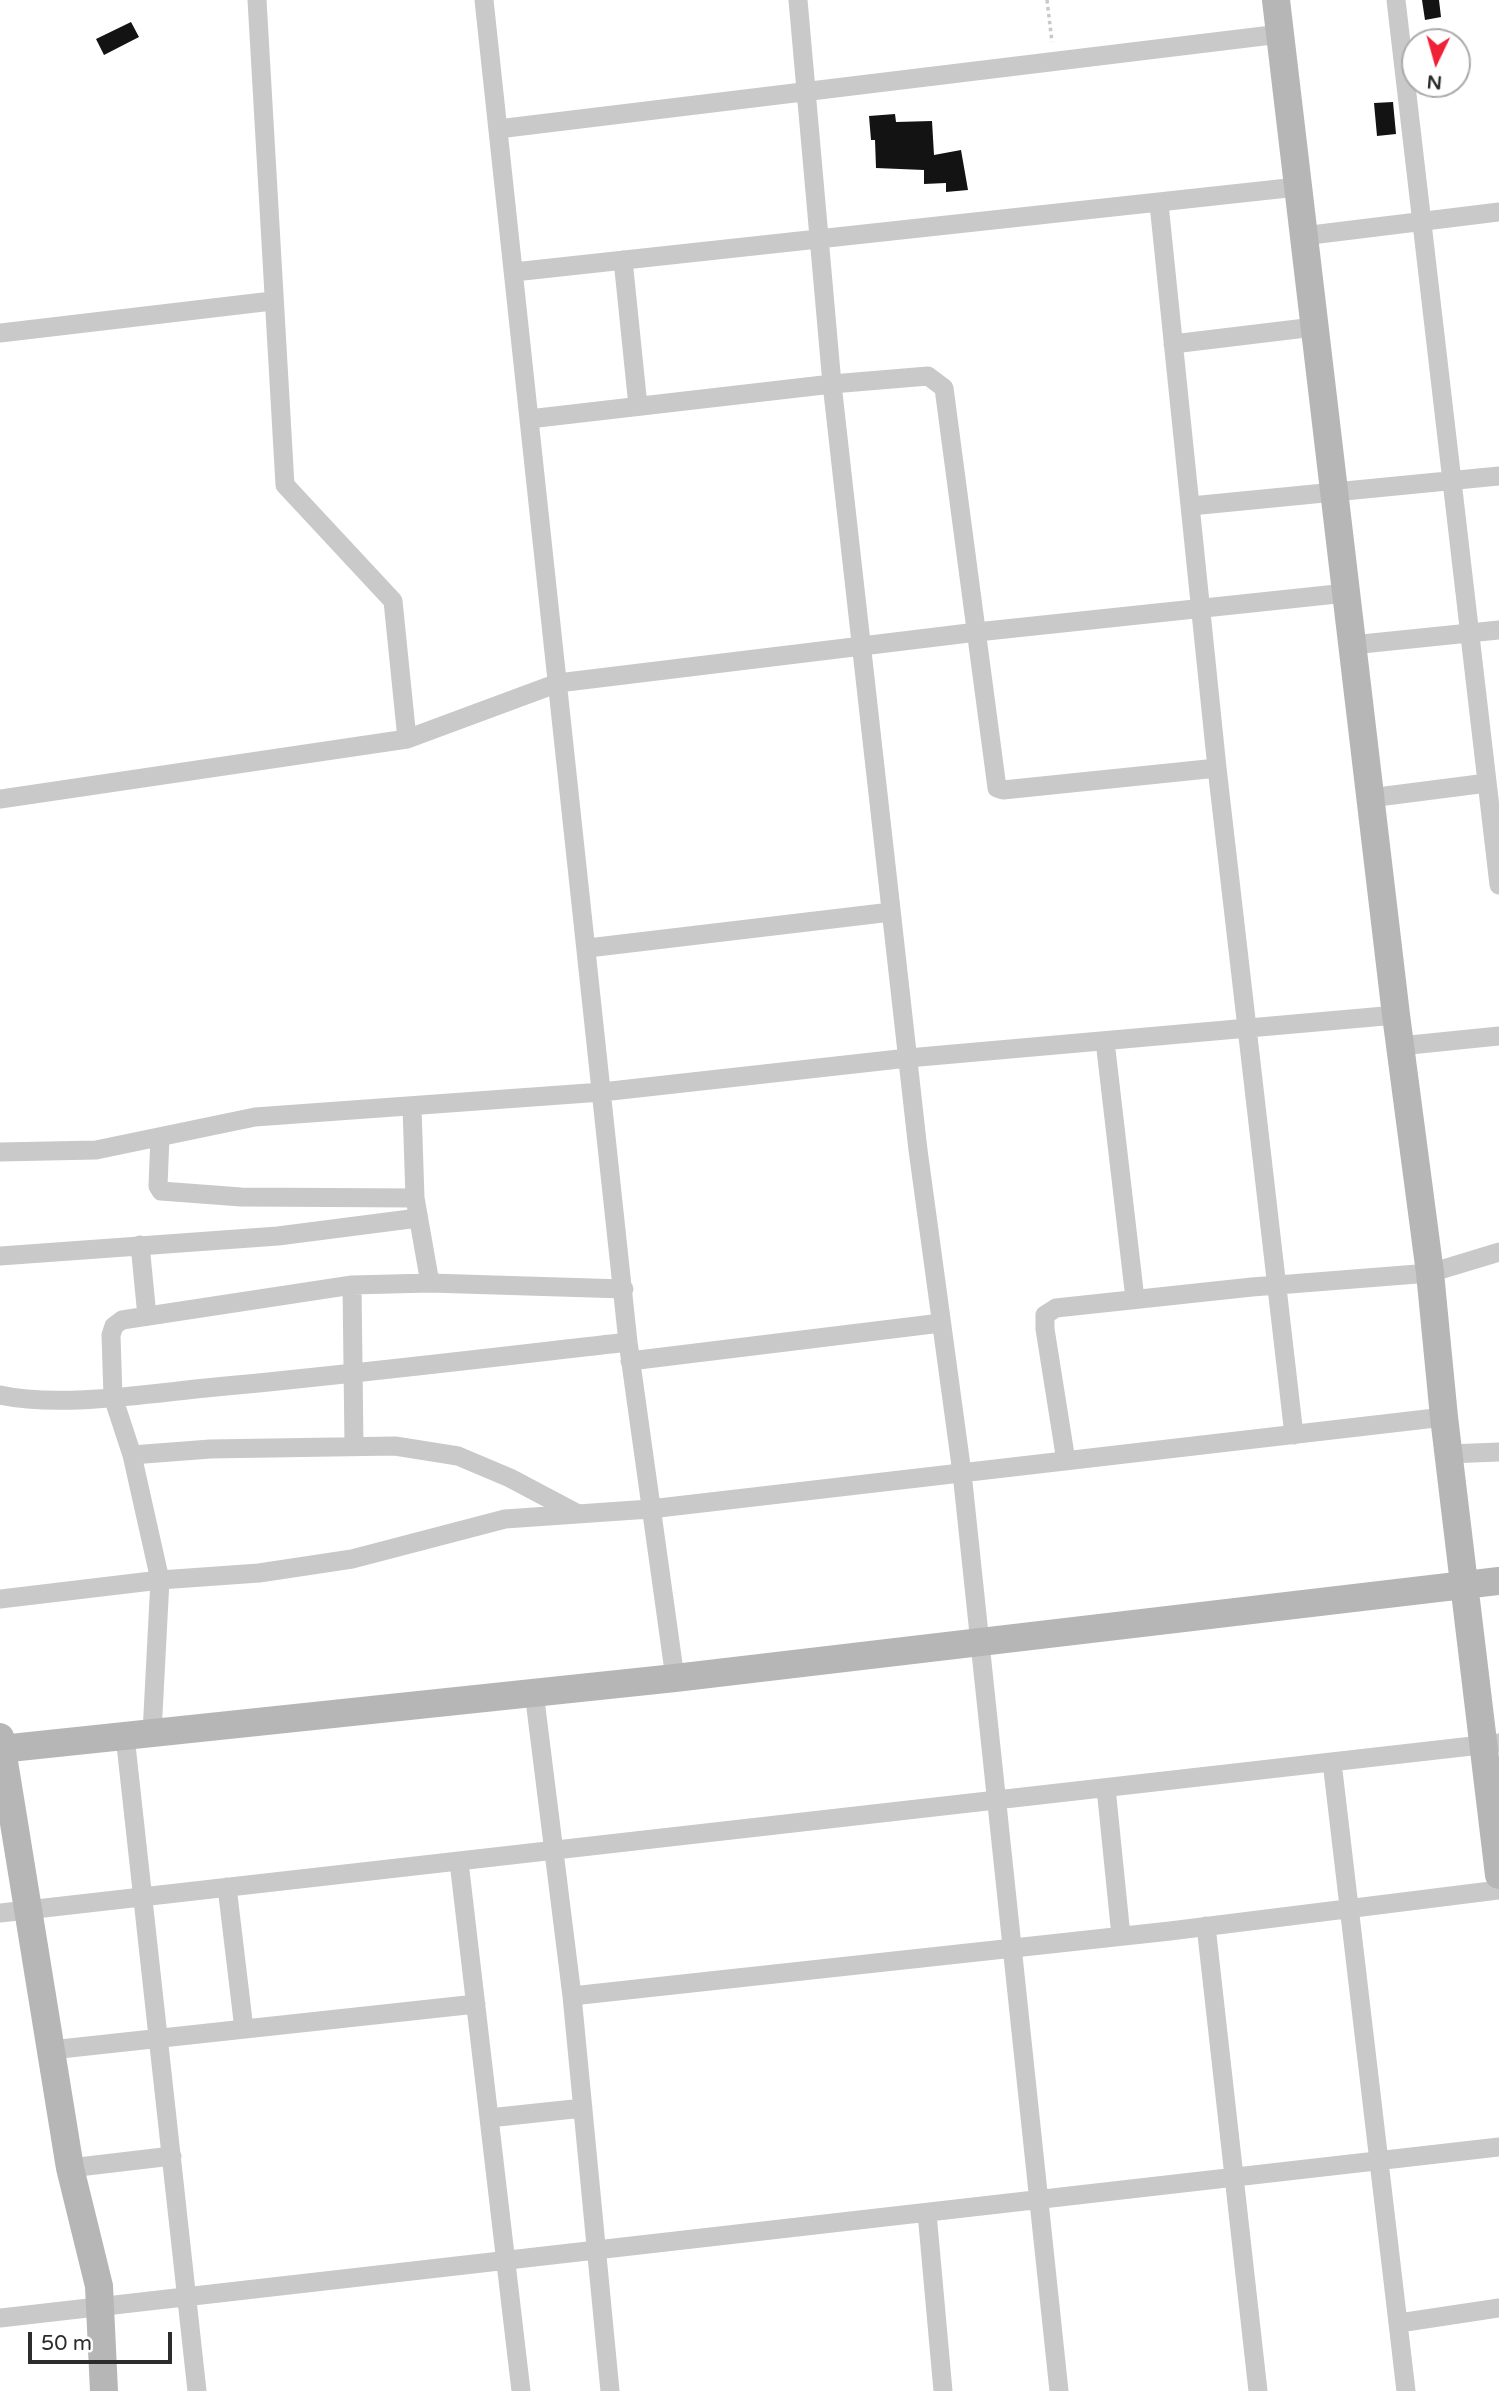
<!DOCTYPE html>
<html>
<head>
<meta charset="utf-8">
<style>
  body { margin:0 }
  #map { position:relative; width:1499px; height:2391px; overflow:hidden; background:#fff; font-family:"Varela Round",sans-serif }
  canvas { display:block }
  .north { position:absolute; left:1401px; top:28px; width:70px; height:70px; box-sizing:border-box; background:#fff; border:2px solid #ababab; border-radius:50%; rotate:185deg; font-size:19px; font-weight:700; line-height:28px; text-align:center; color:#2c2c2c }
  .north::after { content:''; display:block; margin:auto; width:24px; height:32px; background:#f02137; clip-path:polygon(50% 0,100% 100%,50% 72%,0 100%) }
  .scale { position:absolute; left:28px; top:2332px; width:144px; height:32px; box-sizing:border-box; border:4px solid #2c2c2c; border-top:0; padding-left:9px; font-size:21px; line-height:24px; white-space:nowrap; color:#2c2c2c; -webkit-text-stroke:5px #fff; paint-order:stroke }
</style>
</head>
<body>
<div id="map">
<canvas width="1499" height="2391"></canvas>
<div class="north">N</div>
<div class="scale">50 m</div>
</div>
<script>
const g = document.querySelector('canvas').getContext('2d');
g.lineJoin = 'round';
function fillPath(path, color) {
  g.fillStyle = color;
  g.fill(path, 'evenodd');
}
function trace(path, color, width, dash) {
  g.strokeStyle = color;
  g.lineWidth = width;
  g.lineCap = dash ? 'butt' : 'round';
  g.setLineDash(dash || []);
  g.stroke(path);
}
const building = new Path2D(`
  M1422 0H1439L1441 17 1425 20Z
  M131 22 139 37 104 55 96 39Z
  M1393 102 1396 134 1377 136 1374 103Z
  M895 114 896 122 932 121 934 155 961 150 968 190 946 192V183L924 184V170L876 168 875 140H871L869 116Z`);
const path = new Path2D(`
  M1047 0 1052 42`);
const street = new Path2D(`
  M257 0 285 485 393 601 407 739
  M484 0 628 1342 675 1678
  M798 0 832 384 918 1150 962 1473 1059 2391
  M1396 0 1499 885
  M498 129 1280 34
  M1159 204 1217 768 1294 1435
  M1303 236 1499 212
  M623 260 638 406
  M514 272 1297 187
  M0 333 272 301
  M1173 344 1314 327
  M529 419 832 384 928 376 944 388 997 788 1003 790 1217 768
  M1191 506 1499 476
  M1352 645 1499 630
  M1370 798 1487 783
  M0 799 407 739 558 683 977 632 1346 593
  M588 948 891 912
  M1105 1041 1135 1299
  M1400 1046 1499 1036
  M412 1107 415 1198 430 1283
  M160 1137 158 1186 161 1191 241 1197 415 1198
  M0 1152 96 1150 255 1117 602 1092 908 1058 1396 1015
  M140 1245 147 1316
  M0 1256 278 1236 418 1218
  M352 1285 354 1446
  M630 1361 941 1323
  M0 1395C58 1408 147 1394 206 1388 347 1375 488 1358 628 1342
  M1448 1454 1499 1452
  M132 1455 210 1449 395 1446 458 1456 510 1478 578 1514
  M1066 1461 1045 1329V1315L1056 1308 1252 1287 1430 1273 1499 1252
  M0 1599 160 1580 259 1573 352 1559 505 1519 650 1509 1444 1417
  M534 1692 572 1996 610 2391
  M152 1733 160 1580 132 1455 113 1397 111 1335 114 1326 122 1320 352 1285 430 1283 624 1289
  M125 1736 197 2391
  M1332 1762 1406 2391
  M1106 1788 1121 1936
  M459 1862 521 2391
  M227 1887 244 2029
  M0 1913 1499 1743
  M1206 1926 1258 2391
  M572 1996 1170 1931 1499 1890
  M51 2050 476 2004
  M489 2118 583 2108
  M70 2168 172 2156
  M927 2213 943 2391
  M0 2318 1499 2147
  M1399 2323 1499 2308`);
const secondary = new Path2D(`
  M1276 0 1396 1015 1430 1273 1444 1417 1499 1875
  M0 1737 70 2168 99 2286 104 2391
  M0 1749 675 1678 1499 1581`);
fillPath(building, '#131313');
trace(path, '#c9c9c9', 3.5, [3.5, 3.5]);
trace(street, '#c9c9c9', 19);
trace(secondary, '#b6b6b6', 28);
</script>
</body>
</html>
